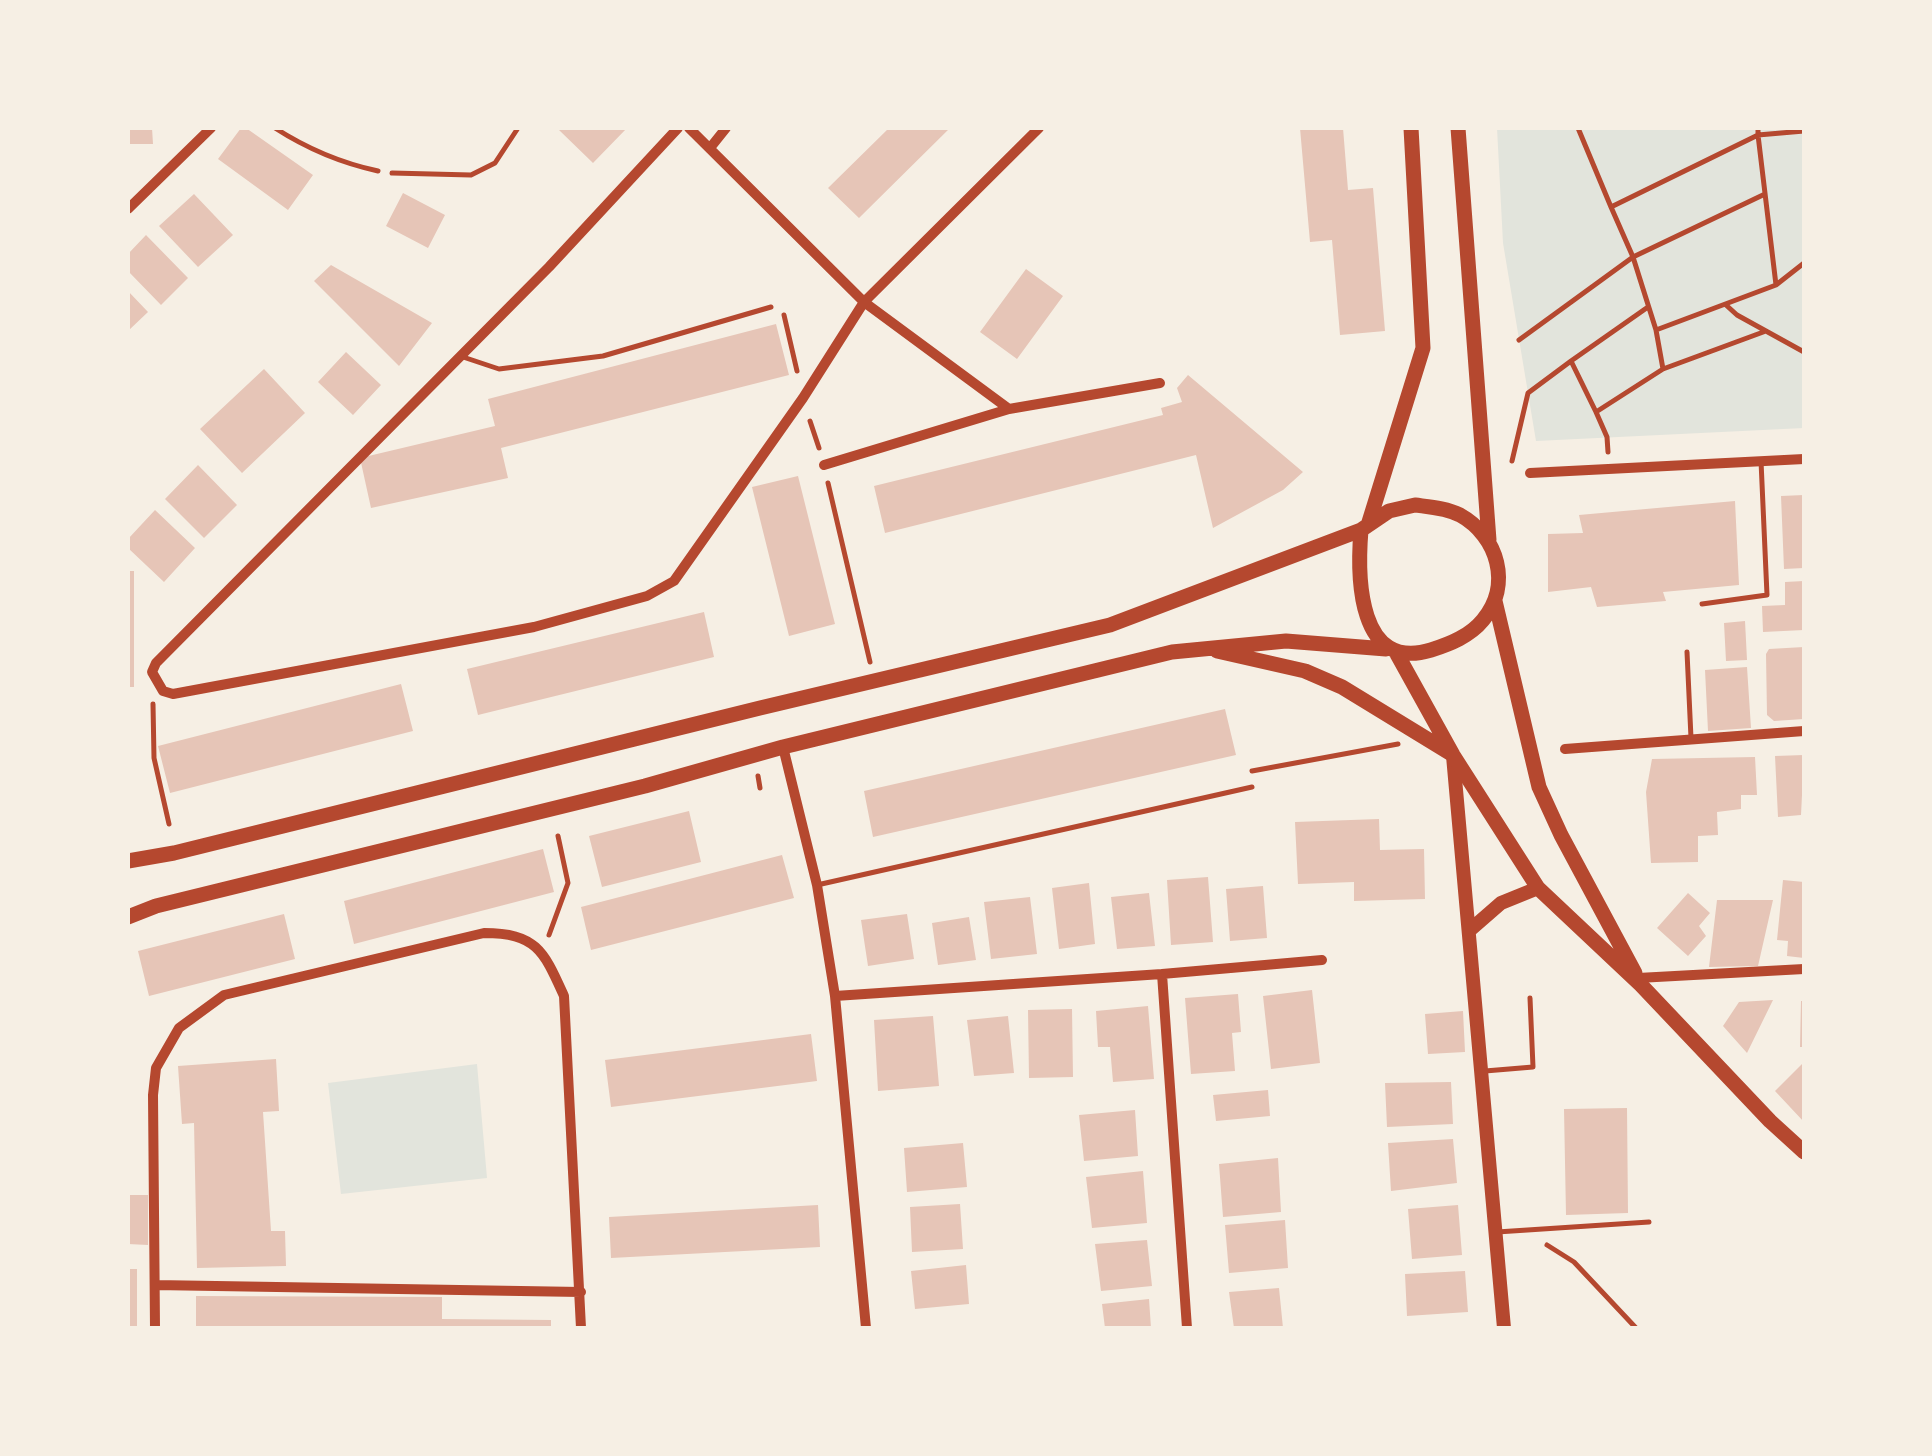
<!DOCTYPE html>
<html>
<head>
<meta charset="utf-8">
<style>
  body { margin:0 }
  #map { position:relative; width:1932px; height:1456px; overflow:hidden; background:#f6efe4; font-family:"PT Sans Narrow",sans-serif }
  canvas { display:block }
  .frame { position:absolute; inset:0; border:130px solid #f6efe4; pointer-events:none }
</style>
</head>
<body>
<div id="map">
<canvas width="1932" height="1456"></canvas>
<div class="frame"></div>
</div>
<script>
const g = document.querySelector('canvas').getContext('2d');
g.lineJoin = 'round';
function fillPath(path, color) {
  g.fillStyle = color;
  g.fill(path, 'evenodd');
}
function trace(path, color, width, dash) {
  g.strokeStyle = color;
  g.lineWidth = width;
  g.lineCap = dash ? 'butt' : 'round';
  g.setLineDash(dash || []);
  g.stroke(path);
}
const green = new Path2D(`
  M1497 128H1804V428L1536 441 1503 243Z
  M477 1064 487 1178 341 1194 328 1083Z`);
const building = new Path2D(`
  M128 128H152L153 144H128Z
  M241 128H246L313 175 288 210 218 159Z
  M562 128H627L593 163 559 130Z
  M889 128H950L859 218 828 188Z
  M1300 128H1343L1348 190 1373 188 1385 331 1340 335 1332 240 1310 242Z
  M403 193 445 215 428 248 386 226Z
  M194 194 233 235 198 267 159 226Z
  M146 235 188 278 161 305 128 271V254Z
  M331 265 432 323 399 366 314 281Z
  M1026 269 1063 296 1017 359 980 332Z
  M128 291 148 312 128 331Z
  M776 324 789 375 501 448 508 478 371 508 360 458 495 426 488 399Z
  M346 352 381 385 353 415 318 382Z
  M264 369 305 413 242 473 200 429Z
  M1188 375 1303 472 1283 490 1213 528 1196 455 885 533 874 486 1163 415 1161 408 1182 402 1177 388Z
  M198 465 237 505 204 538 165 499Z
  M798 476 835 624 789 636 752 487Z
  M1804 495V568L1784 569 1781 496Z
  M1735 501 1739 585 1663 592 1666 601 1597 607 1591 587 1548 592V534L1583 533 1579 515Z
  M155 510 195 548 164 582 128 548V539Z
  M128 571H134V687H128Z
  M1804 581V630L1763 632 1762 606 1785 605V582Z
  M704 612 714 657 478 715 467 669Z
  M1745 621 1747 660 1726 661 1724 623Z
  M1804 647V719L1774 721 1767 715 1766 654 1769 649Z
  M1747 667 1751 728 1708 731 1705 670Z
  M401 684 413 731 170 793 158 746Z
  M1225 709 1236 755 873 837 864 791Z
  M1804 755 1801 815 1778 817 1775 756Z
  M1755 757 1757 795H1741V809L1717 812 1718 835 1698 836V862L1651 863 1646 792 1652 759Z
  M689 811 701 862 602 887 589 836Z
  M1379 819 1380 850 1424 849 1425 899 1354 901V882L1298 884 1295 822Z
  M543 849 554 892 354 944 344 901Z
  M782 855 794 898 591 950 581 907Z
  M1208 877 1213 942 1171 945 1167 880Z
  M1783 880 1804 882V958L1787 956 1788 941 1777 940Z
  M1089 883 1095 944 1059 949 1052 888Z
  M1263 886 1267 938 1230 941 1226 889Z
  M1149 893 1155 946 1117 949 1111 897Z
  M1688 893 1710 913 1699 926 1706 936 1688 956 1657 928Z
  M1030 897 1037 954 991 959 984 902Z
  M1717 900H1773L1758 966 1709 967Z
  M284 914 295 959 149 996 138 951Z
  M907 914 914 959 868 966 861 920Z
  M969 917 976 960 938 965 932 923Z
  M1312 990 1320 1063 1271 1069 1263 996Z
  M1238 994 1241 1032 1232 1033 1235 1071 1191 1074 1185 998Z
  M1773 1000 1747 1053 1723 1026 1739 1002Z
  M1801 1001H1804V1047H1800Z
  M1148 1006 1154 1079 1113 1082 1110 1047H1098L1096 1011Z
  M1072 1009 1073 1077 1029 1078 1028 1010Z
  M1463 1011 1465 1052 1428 1054 1425 1014Z
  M933 1016 939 1086 878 1091 874 1020Z
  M1008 1016 1014 1073 974 1076 967 1020Z
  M811 1034 817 1081 611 1107 605 1060Z
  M276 1059 279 1111 263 1112 271 1231H285L286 1266 197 1268 194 1123 182 1124 178 1066Z
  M1804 1062V1122L1775 1091Z
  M1451 1082 1453 1124 1387 1127 1385 1083Z
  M1268 1090 1270 1116 1216 1121 1213 1095Z
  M1627 1108 1628 1213 1566 1215 1564 1109Z
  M1135 1110 1138 1156 1084 1161 1079 1115Z
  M1453 1139 1457 1183 1391 1191 1388 1143Z
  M963 1143 967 1187 907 1192 904 1148Z
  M1278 1158 1281 1212 1223 1217 1219 1164Z
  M1143 1171 1147 1223 1092 1228 1086 1177Z
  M128 1195H148V1245L128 1244Z
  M960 1204 963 1249 912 1252 910 1207Z
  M818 1205 820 1247 611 1258 609 1217Z
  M1458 1205 1462 1255 1412 1259 1408 1209Z
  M1285 1220 1288 1268 1229 1273 1225 1225Z
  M1147 1240 1152 1286 1101 1291 1095 1244Z
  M966 1265 969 1304 915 1309 911 1271Z
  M128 1269H137V1328H128Z
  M1465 1271 1468 1312 1407 1316 1405 1274Z
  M1279 1288 1283 1328H1234L1229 1292Z
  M196 1296 442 1297V1319L551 1320V1328H196Z
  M1149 1299 1151 1328H1105L1102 1304Z`);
const path = new Path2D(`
  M275 128C306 148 341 163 378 171
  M1578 128 1611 207 1758 135V128
  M1804 131 1758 135 1776 285 1804 263
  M1611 207 1633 257 1765 194
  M1726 305 1737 315 1804 352
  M784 315 797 371
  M1519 340 1633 257 1656 330 1776 285
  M1571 361 1648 307
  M1663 369 1766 331
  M810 421 819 448
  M1608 452 1607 437 1596 412 1663 369 1656 330
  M1512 461 1528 393 1571 361 1596 412
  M828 483 870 662
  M153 704 154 758 169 824
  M1252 771 1398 744
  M758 776 760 788
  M549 935 568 883 558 836
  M1547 1245 1574 1262 1636 1328`);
const service = new Path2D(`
  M392 173 471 175 495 163 518 128
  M460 356 499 369 603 356 771 307
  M1702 604 1767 595 1761 461
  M1687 652 1691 738
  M817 885 1252 787
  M1485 1071 1533 1067 1530 998
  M1497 1232 1649 1222`);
const minor = new Path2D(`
  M678 128 549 267 156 663 152 672 163 691 173 694 534 627 647 596 674 581 803 398 864 302 1039 128
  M689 128 864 302 1009 409 1160 383
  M710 148 726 128
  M128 209 211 128
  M824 465 1009 409
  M1530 473 1804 459
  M783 747 817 885 835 996 866 1328
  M1565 749 1804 731
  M1162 974 1187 1328
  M1638 978 1804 969
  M835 996 1162 974 1322 960
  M155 1285 581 1292
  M155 1328 153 1095 156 1068 179 1028 224 995 484 933C537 933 544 952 564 996L581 1328`);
const tertiary = new Path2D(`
  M1453 756 1504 1328
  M1470 930 1501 903 1538 888`);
const secondary = new Path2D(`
  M1458 128 1489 540
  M1415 505C1430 507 1446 508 1460 515 1498 536 1512 585 1483 620 1470 636 1450 644 1431 650 1358 672 1357 578 1361 530L1389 511Z
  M1369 522 1423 348 1411 128
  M1495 601 1539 787 1561 835 1635 973
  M1217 651 1305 671 1342 687 1450 753
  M1397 654 1453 755 1538 888 1641 985 1770 1121 1804 1152
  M128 861 174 853 760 708 1110 625 1361 530
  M128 917 156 906 645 786 783 747 1172 652 1286 641 1386 649`);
fillPath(green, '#e2e4dc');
fillPath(building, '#e6c5b7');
trace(path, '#b5482f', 5);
trace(service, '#b5482f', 5);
trace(minor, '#b5482f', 10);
trace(tertiary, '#b5482f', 14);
trace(secondary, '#b5482f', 15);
</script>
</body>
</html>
